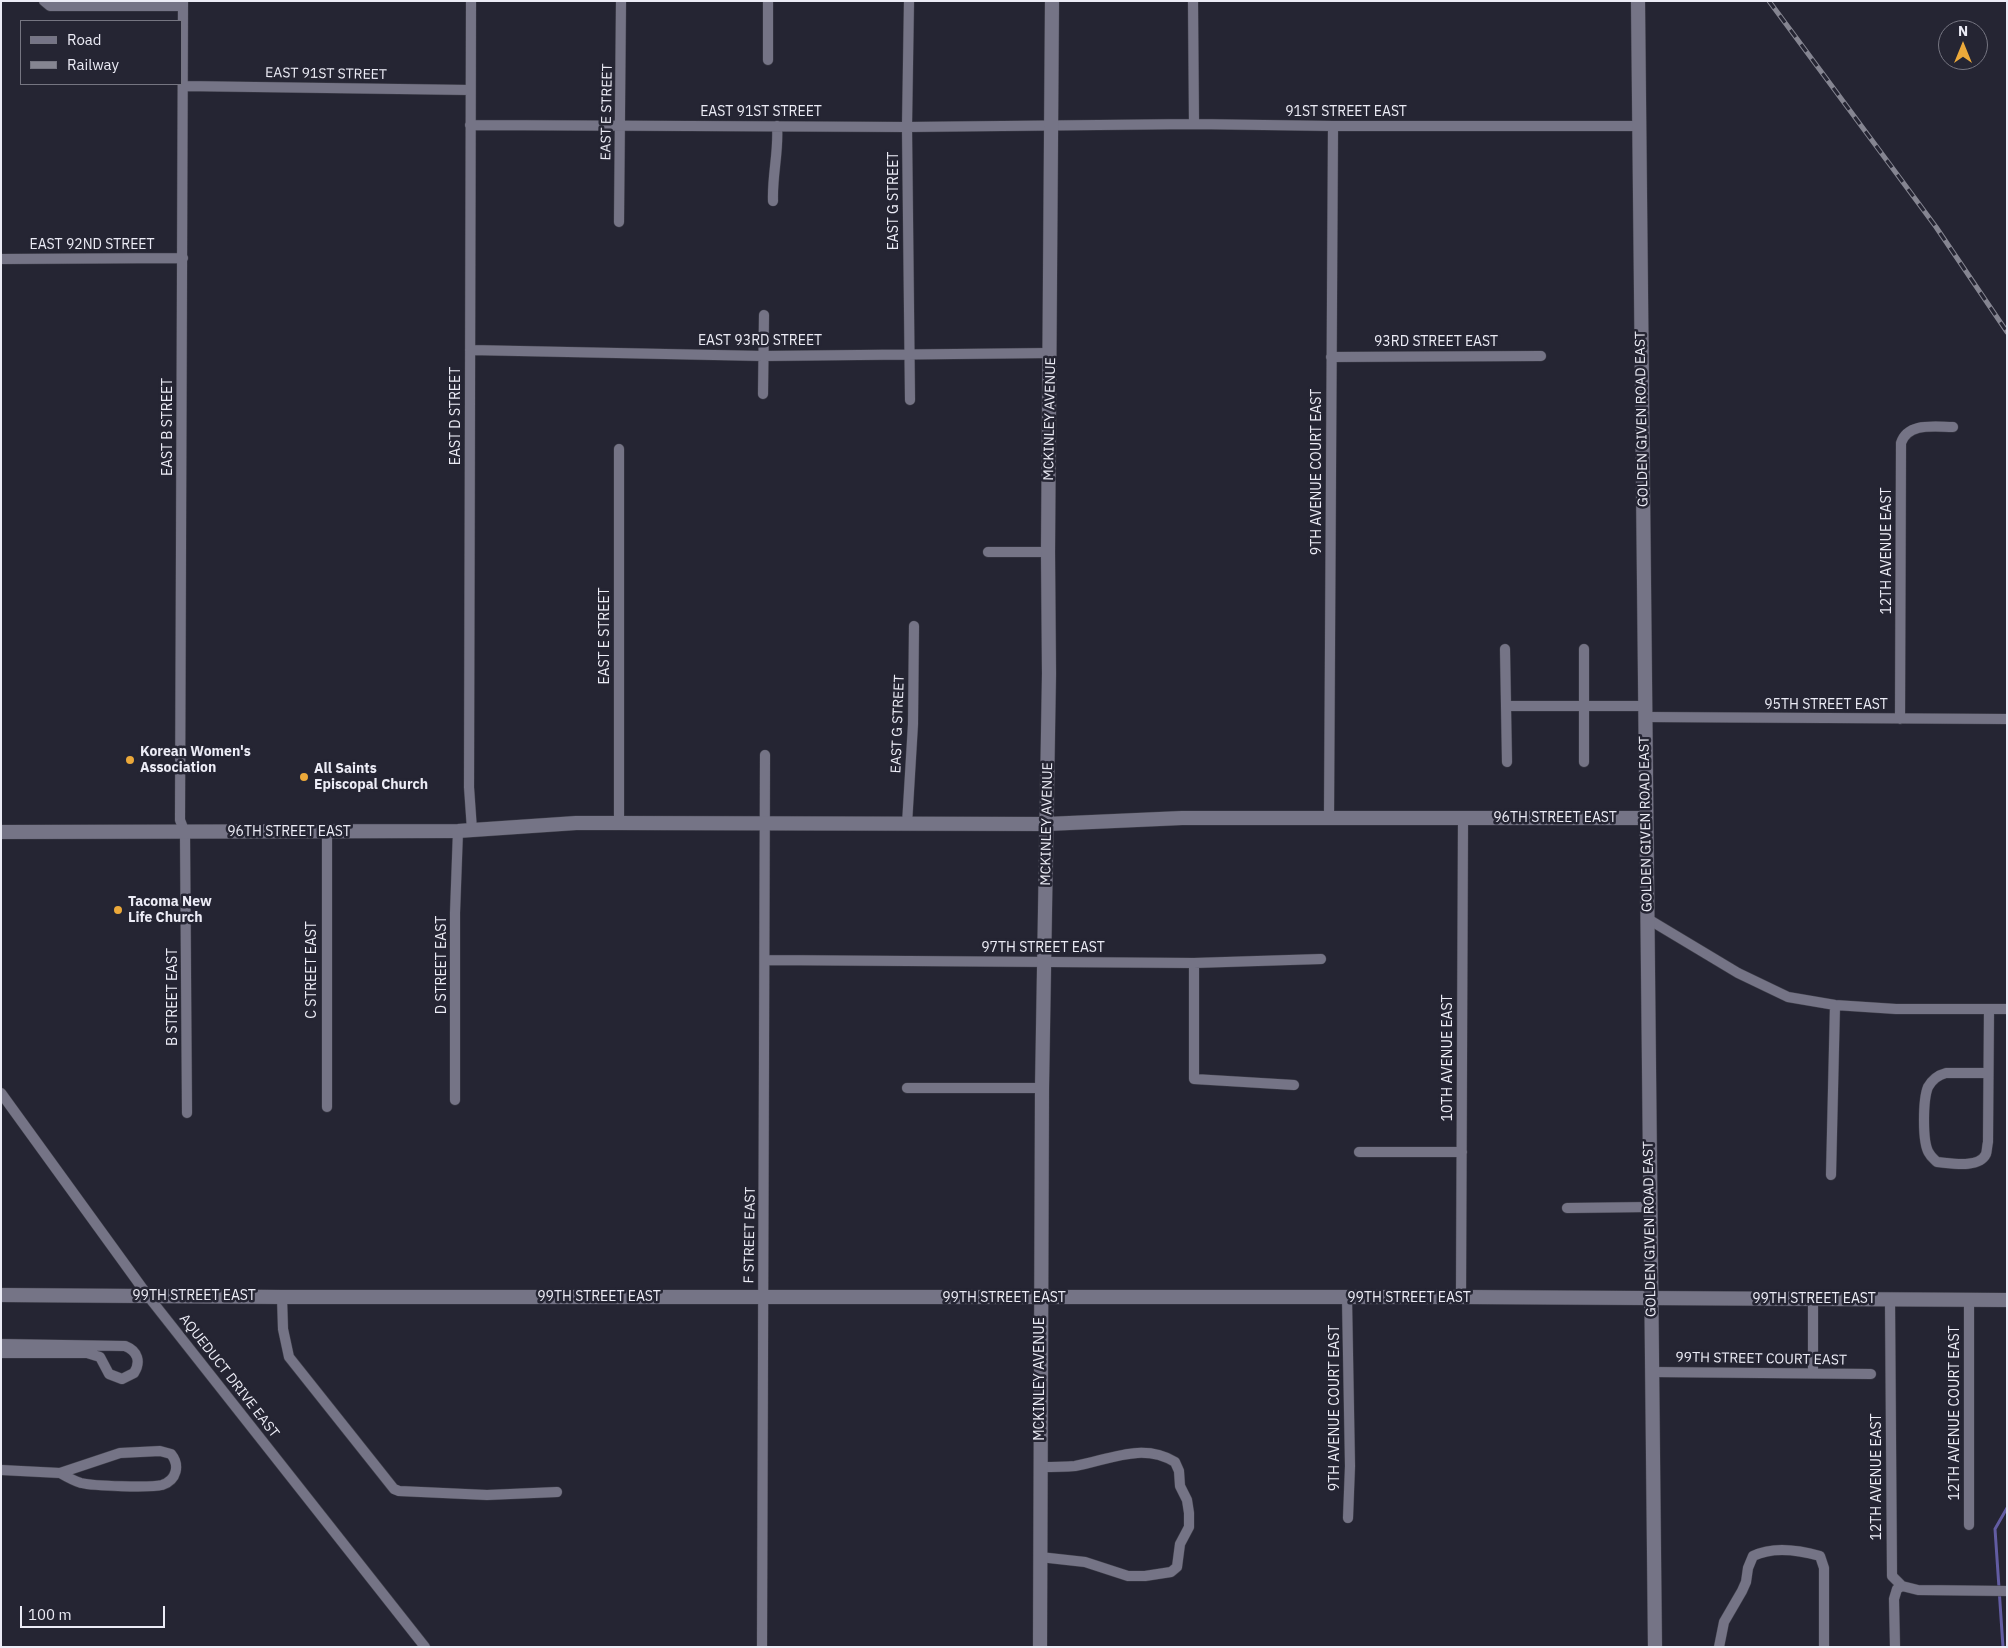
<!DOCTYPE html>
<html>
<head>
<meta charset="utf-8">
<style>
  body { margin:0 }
  #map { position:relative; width:2008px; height:1648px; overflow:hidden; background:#252533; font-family:"IBM Plex Sans",sans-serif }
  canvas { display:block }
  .frame { position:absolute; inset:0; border:2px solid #ececf6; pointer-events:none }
  .legend { position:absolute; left:20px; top:20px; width:162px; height:65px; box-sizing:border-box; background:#252533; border:1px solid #757581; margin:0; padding:6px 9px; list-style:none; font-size:15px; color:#ececf6 }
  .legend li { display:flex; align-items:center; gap:10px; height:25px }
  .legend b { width:25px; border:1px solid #757581 }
  .north { position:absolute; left:1938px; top:20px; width:50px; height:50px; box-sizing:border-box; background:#252533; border:1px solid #757581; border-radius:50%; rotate:0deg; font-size:14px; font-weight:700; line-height:20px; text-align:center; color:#ececf6 }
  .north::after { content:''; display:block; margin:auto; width:18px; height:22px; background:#eca93a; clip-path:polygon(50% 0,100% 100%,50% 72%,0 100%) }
  .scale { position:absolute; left:20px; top:1606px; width:145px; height:22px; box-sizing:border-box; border:2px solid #ececf6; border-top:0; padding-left:6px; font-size:15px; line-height:18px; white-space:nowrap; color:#ececf6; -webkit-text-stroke:4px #252533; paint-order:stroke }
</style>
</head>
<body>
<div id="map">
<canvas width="2008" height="1648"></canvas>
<div class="frame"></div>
<ul class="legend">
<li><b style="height:6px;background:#757486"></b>Road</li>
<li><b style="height:6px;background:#858591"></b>Railway</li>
</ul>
<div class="north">N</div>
<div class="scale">100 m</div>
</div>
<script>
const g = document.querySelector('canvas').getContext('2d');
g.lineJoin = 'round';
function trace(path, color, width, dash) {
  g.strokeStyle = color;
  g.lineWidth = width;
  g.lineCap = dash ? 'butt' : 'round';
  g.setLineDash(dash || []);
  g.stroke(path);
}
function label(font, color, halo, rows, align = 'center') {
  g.font = font + ' "IBM Plex Sans",sans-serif';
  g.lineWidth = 5;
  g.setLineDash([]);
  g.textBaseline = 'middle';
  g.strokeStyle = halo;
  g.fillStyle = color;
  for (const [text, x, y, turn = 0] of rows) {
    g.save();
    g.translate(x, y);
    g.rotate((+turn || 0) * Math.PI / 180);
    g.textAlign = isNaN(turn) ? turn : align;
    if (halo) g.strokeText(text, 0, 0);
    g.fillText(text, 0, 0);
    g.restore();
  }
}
const stream = new Path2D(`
  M2003 1647 1995 1529 2007 1508`);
const street = new Path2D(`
  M44 1 50 6H183
  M183 1 180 820 185 833 187 1113
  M471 1 469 787 472 830
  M909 1 907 127 910 400
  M1193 1 1194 124
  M768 60V1
  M183 86 470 90
  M470 125 907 127 1194 124 1333 126H1639
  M773 201C772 175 779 151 777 126
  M619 222 621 1
  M1 259 183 258
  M470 350 763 356 1051 353
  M1331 357 1541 356
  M763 394 764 315
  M619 449V823
  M988 552H1048
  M1505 649 1507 762
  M1584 649V762
  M1506 706H1644
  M1644 717 2007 719
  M1900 719 1901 443C1908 422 1935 427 1953 427
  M1329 817 1333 126
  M907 824 913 724 914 626
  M1648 919 1738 973 1788 997 1835 1005 1896 1009H2007
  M765 960 1194 963 1321 959
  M1194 963V1079L1294 1085
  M1988 1073H1946C1938 1075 1932 1080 1928 1087 1923 1099 1922 1142 1929 1153 1931 1157 1934 1159 1937 1162 1950 1163 1979 1169 1986 1154 1987 1151 1987 1146 1988 1142L1989 1009
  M907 1088H1042
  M1 1093 148 1296 425 1647
  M455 1100V913L458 831
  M327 1107V832
  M1359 1152H1462
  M1831 1175 1835 1005
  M1567 1208 1650 1207
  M282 1297 283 1329 289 1357 394 1489 399 1491 487 1495 557 1492
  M1461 1297 1463 818
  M1347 1298 1350 1466 1348 1518
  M1890 1300 1892 1576 1902 1586 1918 1590 2007 1591
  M1969 1300V1525
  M1 1344 125 1346C138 1351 141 1362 134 1373L122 1379 109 1374 100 1357 87 1353H1
  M1652 1372 1871 1374
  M1813 1373V1299
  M1040 1467C1052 1467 1063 1467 1075 1466 1109 1460 1142 1442 1175 1462L1179 1471 1180 1486 1187 1500 1189 1513V1527L1180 1544 1177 1567 1171 1572 1145 1576H1128L1085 1562 1040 1557
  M1 1470 60 1473 120 1453 160 1451 171 1454C180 1465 177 1480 162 1485 150 1488 94 1486 81 1483 74 1481 67 1477 60 1473
  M762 1647 765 755
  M1719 1647 1724 1622 1742 1591 1746 1582 1748 1568 1753 1556C1773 1546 1799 1550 1820 1556L1824 1568V1647
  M1895 1647 1894 1599 1897 1589 1902 1586`);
const secondary = new Path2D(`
  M1638 1 1655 1647
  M1 832 458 831 576 823H612L1047 824 1182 818H1646
  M1 1295 282 1297H1461L2007 1300
  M1040 1647 1042 1088 1049 674 1048 552 1052 1`);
const rail = new Path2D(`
  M1769 1 1936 227 2007 332`);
const markers = [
  [130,760,5,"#eca93a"],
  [304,777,5,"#eca93a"],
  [118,910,5,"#eca93a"]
];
const streetNames = [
  ["EAST 91ST STREET",326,74,1],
  ["EAST E STREET",607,112,-89],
  ["EAST 91ST STREET",761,112],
  ["91ST STREET EAST",1346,112],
  ["EAST G STREET",894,201,-90],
  ["EAST 92ND STREET",92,245],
  ["EAST 93RD STREET",760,341],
  ["93RD STREET EAST",1436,342],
  ["EAST D STREET",456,416,-90],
  ["MCKINLEY AVENUE",1050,419,-89],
  ["GOLDEN GIVEN ROAD EAST",1642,419,-91],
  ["EAST B STREET",168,427,-90],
  ["9TH AVENUE COURT EAST",1317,472,-90],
  ["12TH AVENUE EAST",1887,551,-90],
  ["EAST E STREET",605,636,-90],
  ["95TH STREET EAST",1826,705],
  ["EAST G STREET",898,724,-88],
  ["96TH STREET EAST",1555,818],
  ["MCKINLEY AVENUE",1047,824,-89],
  ["GOLDEN GIVEN ROAD EAST",1646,824,-91],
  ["96TH STREET EAST",289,832],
  ["97TH STREET EAST",1043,948],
  ["D STREET EAST",442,965,-90],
  ["C STREET EAST",312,970,-90],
  ["B STREET EAST",173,997,-90],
  ["10TH AVENUE EAST",1448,1058,-90],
  ["GOLDEN GIVEN ROAD EAST",1650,1229,-91],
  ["F STREET EAST",750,1235,-89],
  ["99TH STREET EAST",194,1296],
  ["99TH STREET EAST",599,1297],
  ["99TH STREET EAST",1004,1298],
  ["99TH STREET EAST",1409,1298],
  ["99TH STREET EAST",1814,1299],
  ["99TH STREET COURT EAST",1761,1359,1],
  ["AQUEDUCT DRIVE EAST",229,1376,52],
  ["MCKINLEY AVENUE",1040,1379,-90],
  ["9TH AVENUE COURT EAST",1335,1408,-90],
  ["12TH AVENUE COURT EAST",1955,1413,-90],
  ["12TH AVENUE EAST",1877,1477,-90]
];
const poiNames = [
  ["Korean Women's",140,752],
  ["Association",140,768],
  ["All Saints",314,769],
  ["Episcopal Church",314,785],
  ["Tacoma New",128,902],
  ["Life Church",128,918]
];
trace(stream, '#625ca2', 3);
trace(street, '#3f3f4a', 11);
trace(secondary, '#3f3f4a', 15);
trace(street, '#757486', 10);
trace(secondary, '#757486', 14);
trace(rail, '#858591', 5);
trace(rail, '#252533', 3, [9]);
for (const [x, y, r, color] of markers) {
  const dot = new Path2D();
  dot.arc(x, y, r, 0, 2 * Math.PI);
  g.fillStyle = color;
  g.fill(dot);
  trace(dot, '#252533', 2);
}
label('14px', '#ececf6', '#252533', streetNames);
label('bold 14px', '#ececf6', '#252533', poiNames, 'left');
</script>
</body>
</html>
